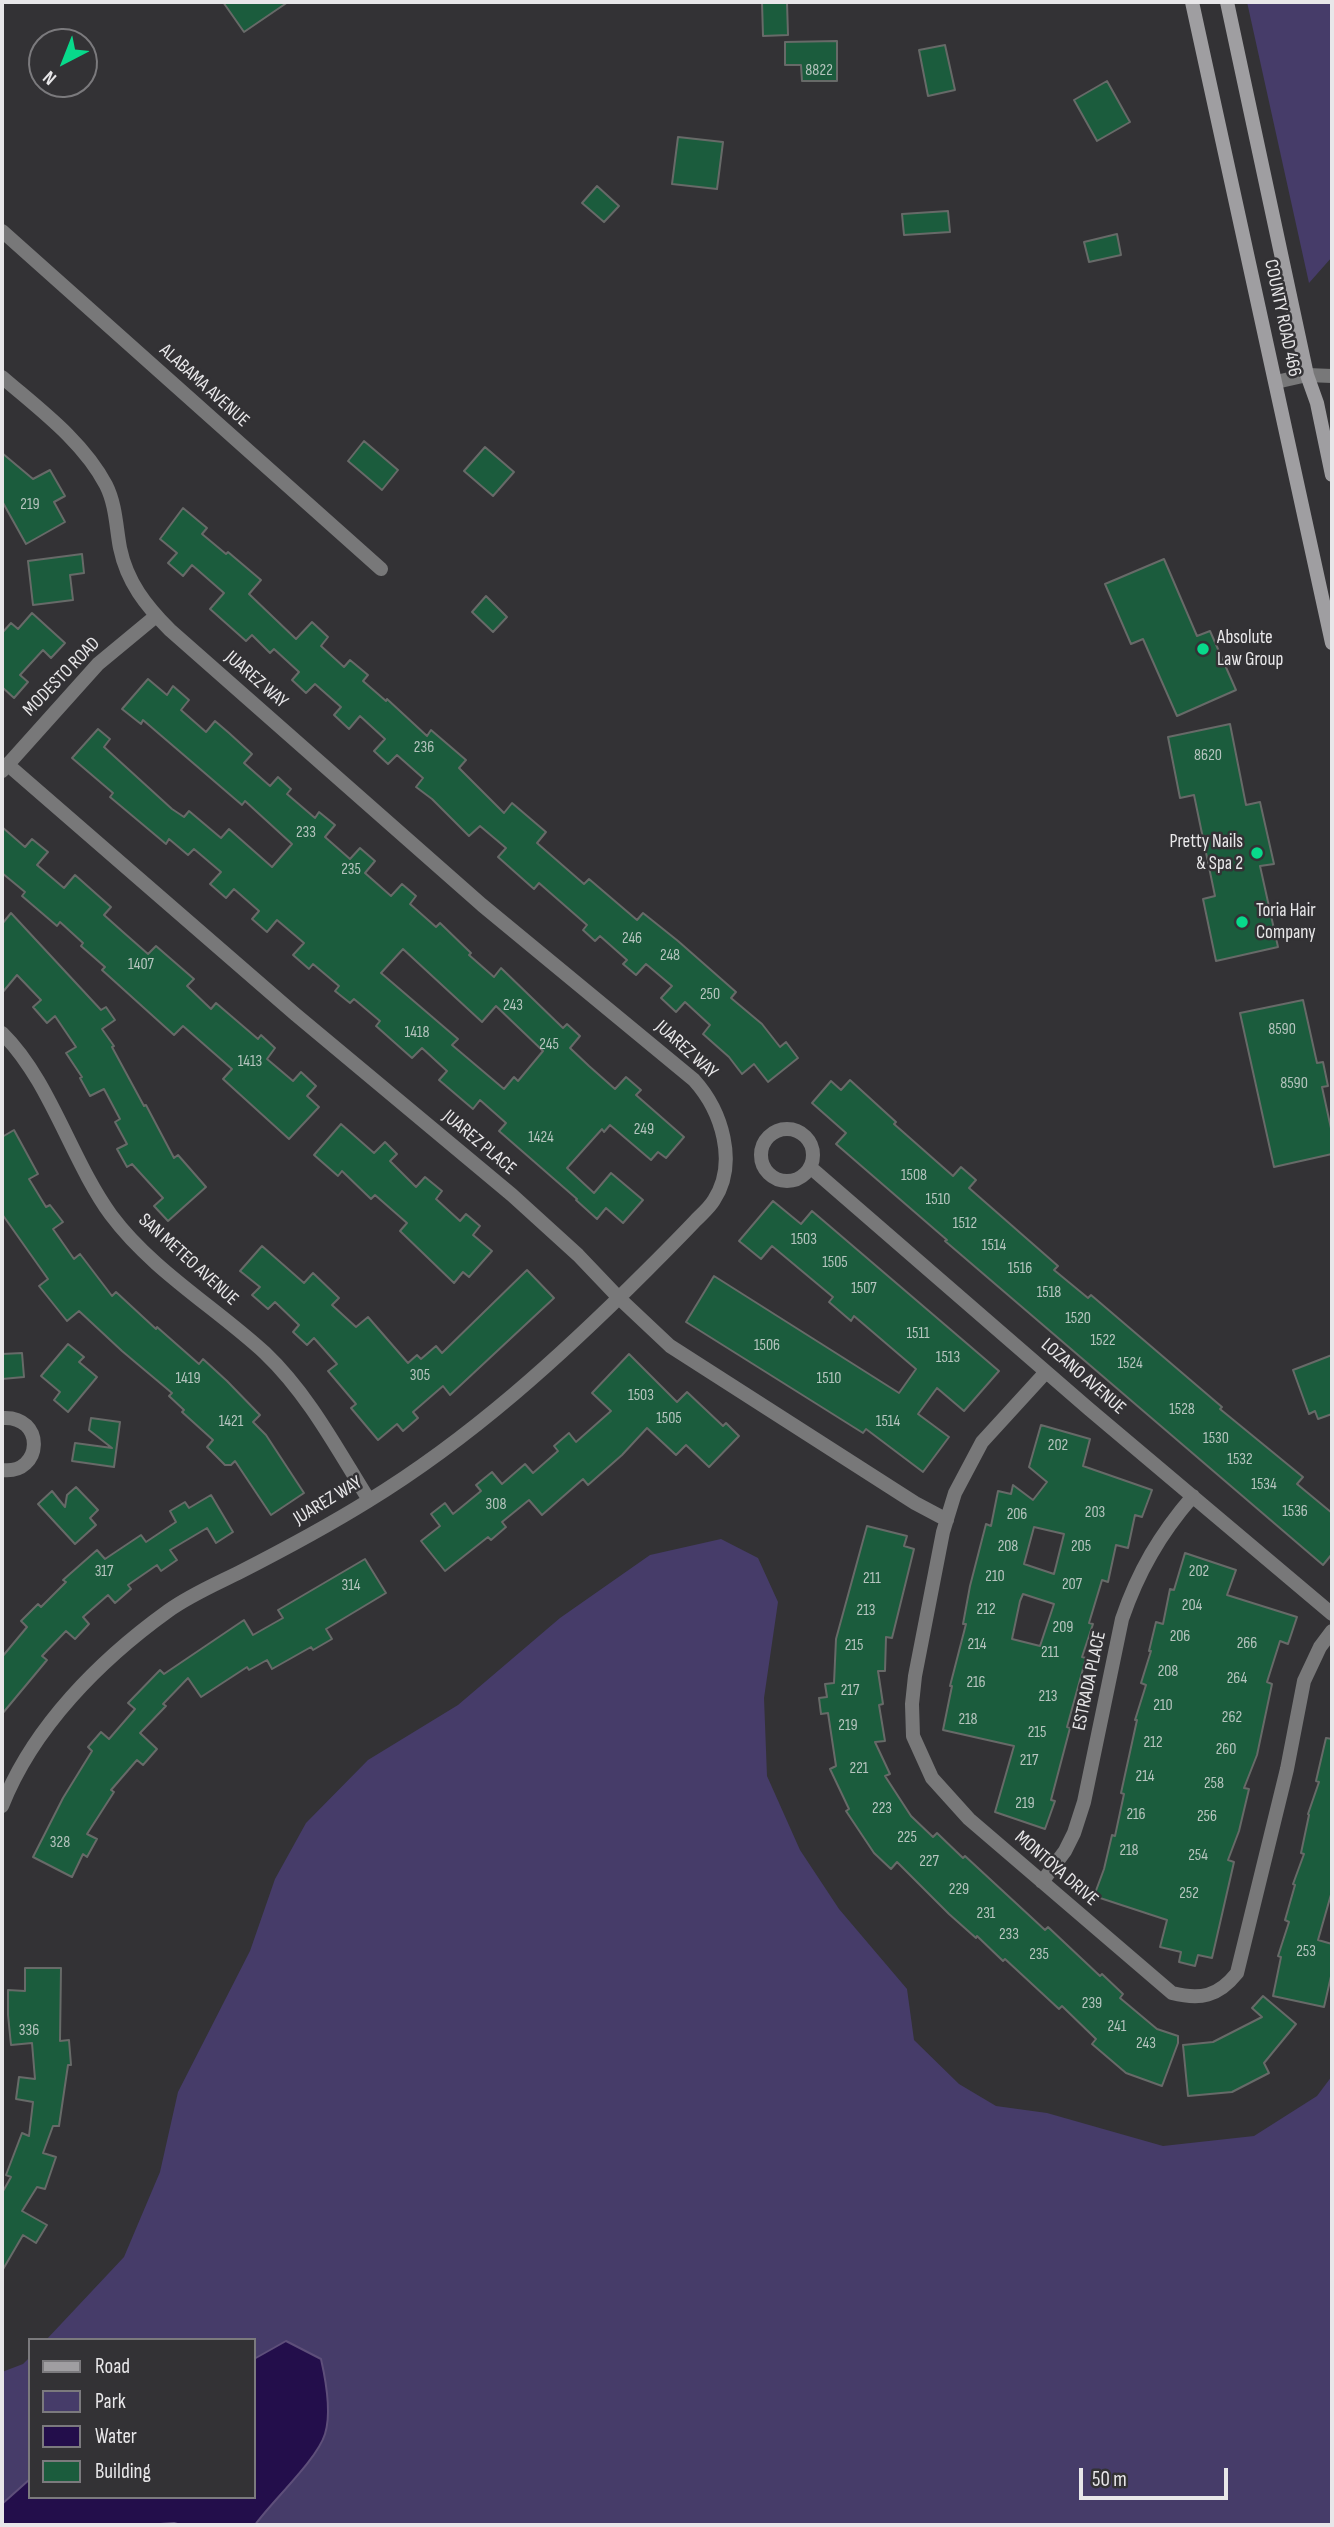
<!DOCTYPE html>
<html>
<head>
<meta charset="utf-8">
<style>
  body { margin:0 }
  #map { position:relative; width:1334px; height:2527px; overflow:hidden; background:#333235; font-family:"Sofia Sans Condensed",sans-serif }
  canvas { display:block }
  .frame { position:absolute; inset:0; border:4px solid #e8e7e9; pointer-events:none }
  .legend { position:absolute; left:28px; top:2338px; width:228px; height:161px; box-sizing:border-box; background:#333235; border:2px solid #7b7a7d; margin:0; padding:9px 12px; list-style:none; font-size:21px; color:#e8e7e9 }
  .legend li { display:flex; align-items:center; gap:14px; height:35px }
  .legend b { width:35px; border:2px solid #7b7a7d }
  .north { position:absolute; left:28px; top:28px; width:70px; height:70px; box-sizing:border-box; background:#333235; border:2px solid #7b7a7d; border-radius:50%; rotate:222deg; font-size:19px; font-weight:700; line-height:28px; text-align:center; color:#e8e7e9 }
  .north::after { content:''; display:block; margin:auto; width:24px; height:32px; background:#08d98b; clip-path:polygon(50% 0,100% 100%,50% 72%,0 100%) }
  .scale { position:absolute; left:1079px; top:2468px; width:149px; height:32px; box-sizing:border-box; border:4px solid #e8e7e9; border-top:0; padding-left:9px; font-size:21px; line-height:24px; white-space:nowrap; color:#e8e7e9; -webkit-text-stroke:5px #333235; paint-order:stroke }
</style>
</head>
<body>
<div id="map">
<canvas width="1334" height="2527"></canvas>
<div class="frame"></div>
<ul class="legend">
<li><b style="height:9px;background:#9f9ea1"></b>Road</li>
<li><b style="height:19px;background:#463c69"></b>Park</li>
<li><b style="height:19px;background:#230e4b"></b>Water</li>
<li><b style="height:19px;background:#1b5c3d"></b>Building</li>
</ul>
<div class="north">N</div>
<div class="scale">50 m</div>
</div>
<script>
const g = document.querySelector('canvas').getContext('2d');
g.lineJoin = 'round';
function fillPath(path, color) {
  g.fillStyle = color;
  g.fill(path, 'evenodd');
}
function trace(path, color, width, dash) {
  g.strokeStyle = color;
  g.lineWidth = width;
  g.lineCap = dash ? 'butt' : 'round';
  g.setLineDash(dash || []);
  g.stroke(path);
}
function label(font, color, halo, rows, align = 'center') {
  g.font = font + ' "Sofia Sans Condensed",sans-serif';
  g.lineWidth = 5;
  g.setLineDash([]);
  g.textBaseline = 'middle';
  g.strokeStyle = halo;
  g.fillStyle = color;
  for (const [text, x, y, turn = 0] of rows) {
    g.save();
    g.translate(x, y);
    g.rotate((+turn || 0) * Math.PI / 180);
    g.textAlign = isNaN(turn) ? turn : align;
    if (halo) g.strokeText(text, 0, 0);
    g.fillText(text, 0, 0);
    g.restore();
  }
}
const green = new Path2D(`
  M1247 2H1332V257L1309 283Z
  M721 1539 758 1558 778 1602 764 1698 767 1776 800 1850 839 1909 907 1989 914 2040 959 2084 996 2106 1047 2113 1163 2146 1254 2136 1317 2096 1332 2076V2525H255L265 2512 286 2341 254 2359V2340H46L124 2257 160 2172 178 2092 250 1951 275 1879 306 1823 368 1760 458 1705 560 1618 650 1555Z
  M30 2357V2479L2 2504V2372L23 2364Z`);
const water = new Path2D(`
  M286 2341 321 2359C326 2381 332 2412 325 2434 317 2460 272 2501 255 2525H181L174 2523 146 2525H2V2504L30 2479V2497H254V2359Z`);
const building = new Path2D(`
  M223 2H288L244 32Z
  M762 2H787L788 35 763 36Z
  M837 41V81H802L801 65H785V42Z
  M945 45 955 90 928 96 919 50Z
  M1107 81 1130 122 1097 141 1074 100Z
  M678 137 723 142 717 189 672 184Z
  M597 186 619 206 604 222 582 203Z
  M948 211 950 232 904 235 902 214Z
  M1117 234 1121 255 1089 262 1084 242Z
  M364 441 398 470 382 490 348 461Z
  M485 447 514 472 493 496 464 471Z
  M2 453 33 479 50 470 65 496 54 502 65 522 26 544 2 501Z
  M183 508 207 528 202 534 226 554 228 552 261 580 249 594 296 639 312 622 328 637 321 646 344 667 350 660 368 675 363 681 386 701 387 699 427 736 431 730 466 760 459 768 504 813 512 803 546 832 537 843 584 884 589 879 637 920 643 913 678 941 736 992 731 998 762 1024 780 1047 786 1042 798 1058 768 1082 754 1064 742 1074 729 1057 703 1034 710 1025 685 1002 676 1012 661 998 672 986 646 964 636 975 623 964 627 960 600 936 595 941 583 930 587 925 539 883 534 889 498 857 506 848 480 826 469 836 432 799 416 787 423 778 397 755 388 764 374 751 385 739 360 716 349 729 334 715 341 707 315 684 306 693 292 680 299 672 274 649 270 653 252 635 246 641 210 609 224 593 192 565 183 576 168 563 177 553 160 539Z
  M82 554 84 573 70 575 73 600 33 605 28 561Z
  M1164 559 1197 636 1210 631 1236 690 1177 716 1143 639 1131 644 1105 584Z
  M486 596 507 617 493 632 472 612Z
  M32 613 65 643 51 658 43 650 20 675 28 682 14 698 2 687V633L11 623 18 629Z
  M148 679 167 695 173 686 189 700 181 710 206 732 215 721 229 733 252 754 244 763 270 786 278 777 291 789 287 794 315 818 319 812 335 825 325 837 350 859 360 848 375 861 365 873 391 896 402 884 416 896 410 904 436 927 440 923 471 953 469 955 494 977 501 968 563 1028 567 1024 580 1036 570 1048 589 1066 615 1089 626 1077 641 1090 636 1095 684 1137 666 1158 658 1152 651 1160 610 1125 604 1132 602 1129 567 1168 594 1193 611 1173 643 1200 623 1223 606 1208 597 1219 576 1200 577 1199 499 1131 506 1123 480 1100 473 1109 439 1080 447 1071 422 1048 412 1058 376 1026 380 1021 354 999 350 1003 335 991 339 986 313 964 309 969 293 955 304 943 277 920 267 932 252 919 259 911 234 889 226 898 210 884 221 872 194 849 188 855 169 839 166 844 110 797 113 793 72 758 98 729 110 739 104 747 172 809 184 817 189 811 221 838 229 829 272 867 292 844 245 801 242 805 143 720 141 724 122 709ZM403 949 482 1022 496 1006 543 1051 518 1081 514 1077 504 1089 452 1045 458 1039 381 973Z
  M1230 724 1246 805 1260 802 1274 864 1260 866 1278 947 1216 961 1203 899 1215 896 1194 795 1180 798 1168 737Z
  M2 827 25 847 32 839 48 852 37 865 64 888 75 875 111 907 104 915 123 932 148 954 156 946 194 979 187 986 211 1009 216 1003 258 1039 261 1035 275 1048 267 1059 293 1081 301 1072 316 1086 307 1096 319 1107 289 1139 223 1079 232 1069 183 1026 174 1035 102 970 105 967 81 946 83 943 60 922 57 926 22 896 25 892 2 873Z
  M11 913 101 1010 106 1007 115 1020 102 1029 114 1046 112 1047 144 1106 146 1105 174 1158 178 1155 206 1187 168 1221 154 1206 163 1198 132 1164 127 1167 117 1149 127 1144 115 1122 120 1119 104 1089 90 1096 80 1078 82 1077 66 1053 76 1047 55 1016 47 1023 33 1007 41 1000 17 975 2 993V924Z
  M1303 1000 1317 1063 1323 1062 1328 1086 1322 1087 1332 1133V1154L1274 1167 1240 1013Z
  M850 1080 896 1122 894 1124 953 1176 961 1167 976 1180 969 1188 1058 1266 1054 1270 1088 1298 1091 1295 1222 1407 1220 1409 1303 1477 1297 1484 1332 1513V1554L1323 1565 945 1241 947 1240 836 1144 846 1133 812 1103 831 1081 841 1090Z
  M341 1124 374 1153 385 1142 397 1154 390 1161 416 1187 425 1177 442 1191 436 1199 460 1221 466 1214 480 1226 473 1235 492 1251 469 1277 463 1272 454 1283 400 1231 407 1223 375 1195 371 1199 342 1171 338 1176 314 1155Z
  M14 1130 38 1174 29 1179 46 1207 50 1205 63 1222 53 1229 74 1259 80 1254 112 1296 116 1292 156 1329 157 1327 199 1364 203 1359 227 1381 260 1415 253 1422 266 1435 304 1493 271 1515 235 1461 231 1465H225L207 1447 213 1440 182 1412 184 1410 169 1396 172 1393 122 1351 79 1311 67 1321 39 1286 48 1279 2 1214V1137Z
  M773 1201 801 1224 812 1211 999 1371 964 1411 937 1388 918 1414 949 1437 923 1472 866 1429 863 1433 686 1322 714 1276 899 1393 916 1369 854 1316 851 1321 829 1302 833 1297 772 1246 761 1259 739 1241Z
  M262 1246 304 1283 313 1273 339 1298 332 1305 356 1327 368 1317 408 1363 417 1355 421 1359 436 1346 442 1353 527 1270 554 1298 450 1395 443 1386 413 1412 418 1418 403 1431 397 1424 378 1440 351 1408 356 1404 328 1371 337 1364 314 1338 307 1345 293 1332 299 1325 275 1302 268 1309 252 1295 260 1287 240 1271Z
  M68 1344 84 1357 79 1362 97 1377 68 1412 54 1400 60 1392 41 1376Z
  M22 1353 24 1377 2 1379V1354Z
  M629 1354 677 1402 687 1392 723 1426 726 1423 739 1436 709 1467 686 1445 676 1455 647 1428 622 1455 588 1485 583 1479 542 1515 529 1500 502 1522 506 1527 491 1540 488 1537 445 1571 421 1541 440 1526 431 1514 445 1503 453 1514 481 1491 476 1485 492 1472 502 1484 525 1464 533 1473 558 1451 554 1446 569 1433 576 1442 611 1411 592 1393Z
  M1332 1355V1414L1318 1419 1315 1411 1309 1414 1293 1370Z
  M91 1418 120 1422 114 1467 72 1461 75 1443 112 1448 89 1430Z
  M1041 1425 1090 1439 1083 1466 1152 1490 1142 1517 1135 1515 1128 1548 1116 1545 1108 1582 1102 1580 1089 1623 1093 1624 1082 1657 1086 1658 1067 1727 1070 1728 1051 1800 1055 1801 1045 1829 995 1812 1014 1746 943 1730 952 1686H950L966 1624H963L970 1586 986 1524 991 1526 998 1491 1011 1494 1013 1485 1033 1500 1047 1482 1029 1467ZM1034 1527 1064 1534 1054 1574 1024 1564ZM1023 1594 1054 1604 1040 1646 1012 1639 1020 1601Z
  M76 1487 98 1510 90 1518 96 1525 75 1544 38 1504 52 1491 65 1507 67 1495Z
  M211 1495 233 1532 216 1543 207 1528 170 1550 177 1560 161 1571 157 1565 128 1585 131 1589 115 1603 108 1595 83 1617 89 1624 75 1639 66 1631 42 1656 47 1660 2 1714V1657L27 1627 21 1621 38 1604 41 1607 66 1582 63 1580 97 1550 105 1559 141 1535 146 1542 176 1522 170 1511 185 1502 189 1508Z
  M867 1526 907 1536 904 1546 914 1549 892 1638 886 1637 885 1671H878L883 1704 879 1705 885 1741 875 1742 890 1774 885 1776 911 1816 933 1837 937 1833 963 1858 965 1856 1045 1930 1048 1927 1100 1976 1102 1974 1123 1994 1120 1998 1157 2029 1178 2036V2043L1162 2086 1126 2073 1092 2044 1096 2039 1062 2006 1059 2009 1005 1959 1003 1961 977 1936 976 1938 949 1914 897 1862 891 1869 874 1853 846 1811 849 1809 830 1769 836 1766 828 1713 821 1714 819 1698 827 1697 825 1684 834 1683 836 1639Z
  M1185 1553 1236 1570 1227 1595 1297 1617 1288 1644 1280 1641 1267 1682 1272 1684 1257 1755 1244 1788 1249 1789 1239 1831 1228 1860 1234 1862 1212 1958 1198 1955 1195 1966 1179 1962 1181 1952 1160 1947 1167 1920 1094 1896 1104 1869 1112 1835 1115 1836 1124 1794 1121 1793 1137 1720H1135L1146 1685 1141 1683 1151 1651H1149L1156 1622 1163 1624 1170 1589 1174 1590Z
  M365 1559 386 1593 326 1629 332 1639 313 1650 311 1647 272 1669 267 1660 249 1670 247 1667 201 1697 188 1678 163 1704 166 1706 140 1733 157 1749 143 1765 137 1760 111 1790 114 1792 87 1834 97 1839 87 1857 83 1854 72 1877 33 1857 63 1798 92 1751 88 1747 101 1732 109 1739 135 1709 128 1703 160 1670 164 1674 244 1620 253 1635 283 1618 278 1610Z
  M1326 1738 1332 1739V1891L1318 1940 1332 1944V1972L1324 2007 1273 1996 1281 1957 1278 1956 1289 1922 1285 1920 1295 1885 1293 1884 1304 1854 1301 1853 1309 1815 1308 1814 1319 1782 1316 1781Z
  M25 1968H61L60 2041 69 2040 71 2065H68L59 2126H53L43 2153 56 2157 45 2189 37 2187 22 2211 47 2225 36 2243 23 2235 2 2271V2193L11 2177 6 2175 22 2133 29 2136 33 2102 16 2099 19 2077 35 2079 32 2043 11 2045 8 2015V1990L25 1991Z
  M1263 1996 1296 2024 1264 2063 1269 2073 1232 2092 1188 2096 1183 2045 1213 2042 1262 2017 1252 2008Z`);
const street = new Path2D(`
  M2 231 381 569
  M2 377C39 409 83 441 106 485 116 505 116 527 120 548 127 582 146 606 170 630L482 905 694 1080C722 1111 738 1163 714 1200 710 1207 702 1214 696 1220 680 1237 663 1254 647 1270 561 1356 471 1438 368 1501 326 1527 283 1550 240 1572 216 1584 190 1595 168 1611 100 1660 33 1727 2 1806
  M1276 382 1307 375 1332 376
  M7 764 295 1014 512 1195 578 1255 619 1298 670 1346 915 1503 947 1520
  M2 771 98 664 156 616
  M2 1033C50 1080 71 1160 111 1215 152 1270 215 1307 265 1353 309 1395 337 1449 369 1500
  M761 1155a26 26 0 1 1 52 0a26 26 0 1 1-52 0Z
  M810 1167 1089 1409 1332 1614
  M1046 1372 982 1442 955 1493 943 1532 915 1676 912 1704 913 1736 932 1778 969 1819 1172 1993C1200 2000 1218 1997 1237 1973L1287 1769 1304 1681 1320 1647 1332 1631
  M2 1418C46 1415 43 1475 2 1470
  M1042 1882 1065 1851 1074 1833 1084 1802 1122 1619C1138 1572 1160 1534 1193 1496`);
const secondary = new Path2D(`
  M1192 2 1332 643
  M1227 2 1307 375 1317 403 1332 475`);
const markers = [
  [1203,649,7,"#08d98b"],
  [1257,853,7,"#08d98b"],
  [1242,922,7,"#08d98b"]
];
const numberNames = [
  ["8822",819,71],
  ["219",30,505],
  ["236",424,748],
  ["8620",1208,756],
  ["233",306,833],
  ["235",351,870],
  ["246",632,939],
  ["248",670,956],
  ["1407",141,965],
  ["250",710,995],
  ["243",513,1006],
  ["8590",1282,1030],
  ["1418",417,1033],
  ["245",549,1045],
  ["1413",250,1062],
  ["8590",1294,1084],
  ["249",644,1130],
  ["1424",541,1138],
  ["1508",914,1176],
  ["1510",938,1200],
  ["1512",965,1224],
  ["1503",804,1240],
  ["1514",994,1246],
  ["1505",835,1263],
  ["1516",1020,1269],
  ["1507",864,1289],
  ["1518",1049,1293],
  ["1520",1078,1319],
  ["1511",918,1334],
  ["1522",1103,1341],
  ["1506",767,1346],
  ["1513",948,1358],
  ["1524",1130,1364],
  ["305",420,1376],
  ["1419",188,1379],
  ["1510",829,1379],
  ["1503",641,1396],
  ["1528",1182,1410],
  ["1505",669,1419],
  ["1421",231,1422],
  ["1514",888,1422],
  ["1530",1216,1439],
  ["202",1058,1446],
  ["1532",1240,1460],
  ["1534",1264,1485],
  ["308",496,1505],
  ["1536",1295,1512],
  ["203",1095,1513],
  ["206",1017,1515],
  ["208",1008,1547],
  ["205",1081,1547],
  ["317",104,1572],
  ["202",1199,1572],
  ["210",995,1577],
  ["211",872,1579],
  ["207",1072,1585],
  ["314",351,1586],
  ["204",1192,1606],
  ["212",986,1610],
  ["213",866,1611],
  ["209",1063,1628],
  ["206",1180,1637],
  ["266",1247,1644],
  ["214",977,1645],
  ["215",854,1646],
  ["211",1050,1653],
  ["208",1168,1672],
  ["264",1237,1679],
  ["216",976,1683],
  ["217",850,1691],
  ["213",1048,1697],
  ["210",1163,1706],
  ["262",1232,1718],
  ["218",968,1720],
  ["219",848,1726],
  ["215",1037,1733],
  ["212",1153,1743],
  ["260",1226,1750],
  ["217",1029,1761],
  ["221",859,1769],
  ["214",1145,1777],
  ["258",1214,1784],
  ["219",1025,1804],
  ["223",882,1809],
  ["216",1136,1815],
  ["256",1207,1817],
  ["225",907,1838],
  ["328",60,1843],
  ["218",1129,1851],
  ["254",1198,1856],
  ["227",929,1862],
  ["229",959,1890],
  ["252",1189,1894],
  ["231",986,1914],
  ["233",1009,1935],
  ["253",1306,1952],
  ["235",1039,1955],
  ["239",1092,2004],
  ["241",1117,2027],
  ["336",29,2031],
  ["243",1146,2044]
];
const streetNames = [
  ["COUNTY ROAD 466",1282,318,78],
  ["ALABAMA AVENUE",204,386,42],
  ["MODESTO ROAD",62,677,-46],
  ["JUAREZ WAY",256,680,41],
  ["JUAREZ WAY",686,1050,42],
  ["JUAREZ PLACE",479,1143,40],
  ["SAN METEO AVENUE",188,1260,42],
  ["LOZANO AVENUE",1083,1377,41],
  ["JUAREZ WAY",328,1501,-31],
  ["ESTRADA PLACE",1090,1681,-78],
  ["MONTOYA DRIVE",1056,1869,41]
];
const poiNames = [
  ["Absolute",1217,638],
  ["Law Group",1217,660],
  ["Pretty Nails",1243,842,"right"],
  ["& Spa 2",1243,864,"right"],
  ["Toria Hair",1256,911],
  ["Company",1256,933]
];
fillPath(green, '#463c69');
fillPath(water, '#230e4b');
trace(water, '#5e4f7a', 2);
fillPath(building, '#1b5c3d');
trace(building, '#676a68', 2);
trace(street, '#787879', 14);
trace(secondary, '#9f9ea1', 14);
for (const [x, y, r, color] of markers) {
  const dot = new Path2D();
  dot.arc(x, y, r, 0, 2 * Math.PI);
  g.fillStyle = color;
  g.fill(dot);
  trace(dot, '#333235', 2.5);
}
label('16px', '#b5c4be', null, numberNames);
label('19px', '#e8e7e9', '#333235', streetNames);
label('19px', '#e8e7e9', '#333235', poiNames, 'left');
</script>
</body>
</html>
